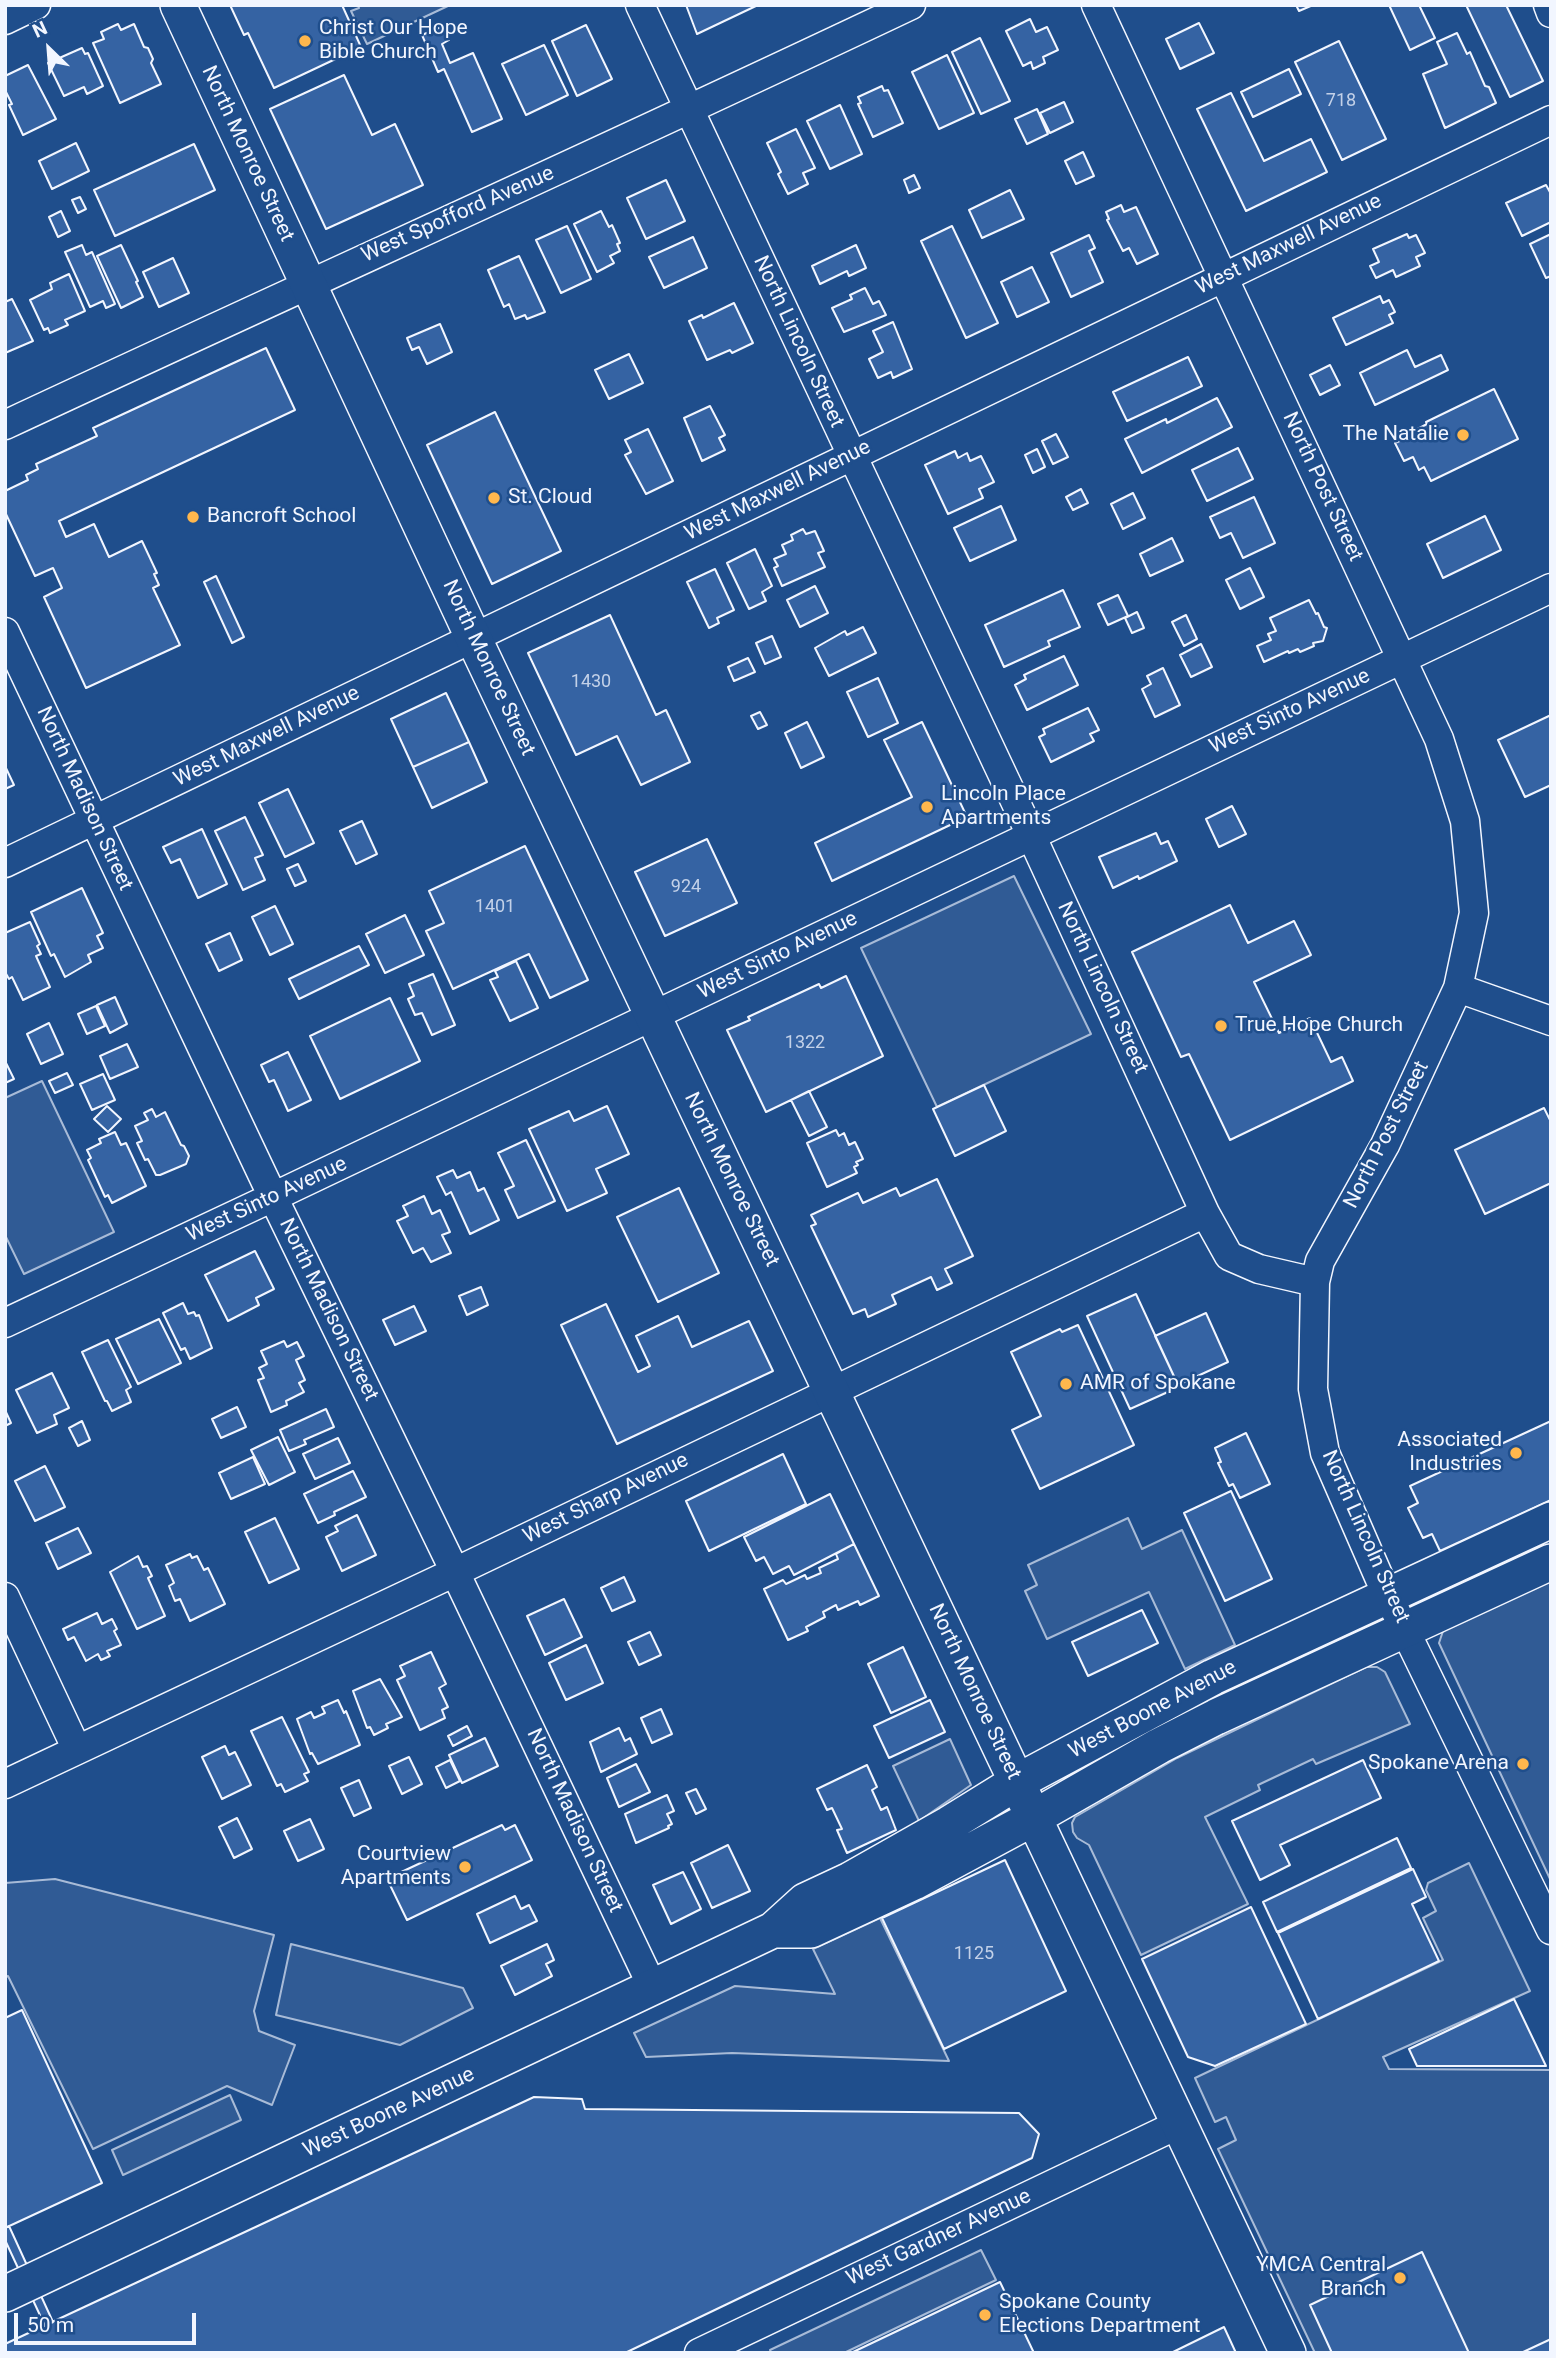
<!DOCTYPE html>
<html>
<head>
<meta charset="utf-8">
<style>
  body { margin:0 }
  #map { position:relative; width:1556px; height:2358px; overflow:hidden; background:#1f4e8c; font-family:Roboto,sans-serif }
  canvas { display:block }
  .frame { position:absolute; inset:0; border:7px solid #f2f6ff; pointer-events:none }
  .north { position:absolute; left:14px; top:14px; width:70px; height:70px; -webkit-text-stroke:5px #1f4e8c; paint-order:stroke; rotate:335deg; font-size:19px; font-weight:700; line-height:28px; text-align:center; color:#f2f6ff }
  .north::after { content:''; display:block; margin:auto; width:24px; height:32px; background:#f2f6ff; clip-path:polygon(50% 0,100% 100%,50% 72%,0 100%) }
  .scale { position:absolute; left:14px; top:2313px; width:182px; height:32px; box-sizing:border-box; border:4px solid #f2f6ff; border-top:0; padding-left:9px; font-size:21px; line-height:24px; white-space:nowrap; color:#f2f6ff; -webkit-text-stroke:5px #1f4e8c; paint-order:stroke }
</style>
</head>
<body>
<div id="map">
<canvas width="1556" height="2358"></canvas>
<div class="frame"></div>
<div class="north">N</div>
<div class="scale">50 m</div>
</div>
<script>
const g = document.querySelector('canvas').getContext('2d');
g.lineJoin = 'round';
function fillPath(path, color) {
  g.fillStyle = color;
  g.fill(path, 'evenodd');
}
function trace(path, color, width, dash) {
  g.strokeStyle = color;
  g.lineWidth = width;
  g.lineCap = dash ? 'butt' : 'round';
  g.setLineDash(dash || []);
  g.stroke(path);
}
function label(font, color, halo, rows, align = 'center') {
  g.font = font + ' Roboto,sans-serif';
  g.lineWidth = 5;
  g.setLineDash([]);
  g.textBaseline = 'middle';
  g.strokeStyle = halo;
  g.fillStyle = color;
  for (const [text, x, y, turn = 0] of rows) {
    g.save();
    g.translate(x, y);
    g.rotate((+turn || 0) * Math.PI / 180);
    g.textAlign = isNaN(turn) ? turn : align;
    if (halo) g.strokeText(text, 0, 0);
    g.fillText(text, 0, 0);
    g.restore();
  }
}
const built = new Path2D(`
  M358 5H450L367 44 351 11 359 8Z
  M1014 876 1091 1034 937 1107 861 948Z
  M42 1081 114 1232 24 1274 5 1235V1098Z
  M1128 1518 1142 1549 1182 1530 1235 1645 1185 1669 1149 1592 1047 1639 1025 1591 1037 1585 1028 1565Z
  M1551 1576V1881L1439 1643 1444 1628Z
  M1366 1667H1377L1385 1672 1410 1724 1316 1764 1313 1759 1258 1785 1260 1790 1205 1817 1248 1904 1141 1955 1089 1845 1077 1838 1073 1832 1072 1823 1075 1817 1177 1758Z
  M950 1739 971 1785 919 1821 893 1766Z
  M1469 1863 1530 1991 1383 2057 1389 2069 1551 2070V2353H1315L1218 2149 1236 2140 1226 2117 1215 2122 1195 2078 1443 1960 1423 1918 1436 1911 1426 1890 1428 1883Z
  M55 1879 274 1935 254 2011 259 2031 295 2045 272 2105 227 2086 93 2149 8 1976 5 1977V1883Z
  M880 1918 949 2061 732 2053 646 2057 634 2033 735 1986 835 1994 813 1949Z
  M291 1944 463 1988 473 2008 400 2045 276 2015Z
  M230 2095 241 2120 123 2175 112 2150Z
  M981 2250 996 2280 844 2353H771L770 2350Z`);
const building = new Path2D(`
  M230 5H342L361 47 274 88 248 33 244 35Z
  M686 5H758L697 34Z
  M1296 5H1313L1299 11Z
  M1389 5H1419L1435 38 1410 50Z
  M1466 5H1506L1543 81 1510 97Z
  M1030 19 1036 32 1047 27 1058 50 1043 57 1045 63 1033 69 1031 62 1023 66 1006 31Z
  M1199 23 1214 53 1180 69 1166 39Z
  M118 24 121 30 134 24 144 47 148 48 153 59 151 63 161 84 120 103 93 43 104 39 101 32Z
  M586 25 612 79 577 96 552 41Z
  M443 26 449 40 442 44 450 63 473 53 502 119 472 132 444 69 438 72 422 35Z
  M1457 33 1467 54 1470 52 1485 86 1489 87 1496 103 1445 128 1423 74 1447 64 1437 42Z
  M980 38 1010 101 981 114 952 52Z
  M1339 41 1386 139 1342 160 1295 62Z
  M544 45 568 95 526 115 502 64Z
  M82 48 85 54 88 53 103 86 87 94 84 87 64 96 48 63Z
  M947 55 974 113 939 129 912 72Z
  M28 65 56 119 23 135 9 105 12 104 5 90V76Z
  M1289 69 1301 94 1253 117 1241 92Z
  M344 75 372 135 395 124 423 185 326 229 270 109Z
  M882 86 884 91 888 90 903 123 873 137 858 104 861 103 858 97Z
  M1231 93 1264 161 1311 139 1327 172 1246 211 1197 109Z
  M1064 102 1073 122 1050 133 1040 113Z
  M840 105 862 154 830 169 807 121Z
  M1037 109 1048 134 1027 144 1015 119Z
  M796 129 815 168 803 173 808 184 788 194 778 174 781 172 767 143Z
  M76 143 89 171 52 189 39 161Z
  M194 144 215 190 115 236 94 190Z
  M1083 152 1094 176 1076 184 1065 161Z
  M914 175 920 188 909 193 904 180Z
  M666 180 685 221 646 239 627 198Z
  M1546 185 1551 194V222L1522 236 1506 203Z
  M1010 190 1024 219 982 238 969 210Z
  M80 197 86 209 78 213 72 200Z
  M1121 205 1124 212 1136 207 1158 254 1137 264 1129 248 1123 251 1107 220 1109 219 1106 212Z
  M61 211 70 231 58 237 49 217Z
  M601 211 609 227 612 225 620 243 617 244 620 251 610 256 614 263 597 272 574 224Z
  M567 226 591 279 561 293 536 240Z
  M952 226 998 323 966 338 921 241Z
  M1407 234 1409 238 1416 235 1425 253 1416 257 1420 266 1396 277 1393 270 1376 278 1370 266 1379 262 1373 249Z
  M1551 234V276L1546 278 1530 244Z
  M1089 235 1095 248 1089 251 1103 282 1071 297 1051 253Z
  M693 237 707 268 664 288 649 257Z
  M82 245 86 255 92 252 115 304 106 308 103 301 90 307 65 252Z
  M121 245 138 281 136 282 143 297 121 308 97 256Z
  M856 245 866 268 849 276 847 271 820 284 812 266Z
  M519 256 545 312 527 319 525 315 515 319 509 304 504 307 488 270Z
  M173 258 189 293 159 307 143 272Z
  M1032 267 1049 302 1017 317 1001 282Z
  M69 274 85 311 65 320 68 325 50 333 48 328 44 330 30 300 52 289 50 283Z
  M865 288 873 304 879 301 886 315 844 332 832 308 852 299 850 295Z
  M1380 296 1383 303 1389 300 1395 312 1389 315 1393 323 1346 345 1333 318Z
  M12 299 33 341 5 353V302Z
  M734 303 753 343 732 353 730 350 707 360 689 321 702 315 703 318Z
  M893 322 912 369 893 378 891 372 878 378 869 359 883 352 873 331Z
  M440 324 452 352 427 364 419 347 412 350 407 338Z
  M266 348 295 410 59 521 66 537 94 524 109 557 142 541 157 573 154 574 159 585 153 588 180 645 86 688 44 597 62 588 53 568 35 576 5 512V491L28 480 26 475 38 469 36 464 97 436 93 428Z
  M1407 350 1415 367 1441 355 1448 370 1375 405 1360 373Z
  M629 354 643 383 609 399 595 370Z
  M1188 357 1202 386 1127 421 1113 392Z
  M1330 365 1340 385 1320 395 1310 375Z
  M1494 389 1518 439 1431 481 1424 467 1419 470 1413 457 1404 461 1395 443 1411 436 1410 433 1427 424 1426 422Z
  M1217 398 1232 427 1142 473 1125 439 1166 419 1167 423Z
  M710 406 725 435 719 438 725 450 702 461 684 418Z
  M495 412 561 551 492 584 427 445Z
  M648 429 673 481 646 494 625 455 631 452 625 440Z
  M1056 434 1068 457 1053 464 1042 441Z
  M1238 448 1253 479 1207 501 1192 470Z
  M1037 449 1045 467 1033 473 1025 455Z
  M955 451 958 458 967 453 970 461 981 456 994 482 979 489 983 498 948 514 925 465Z
  M1081 489 1088 503 1073 510 1066 497Z
  M1133 493 1145 518 1123 529 1111 504Z
  M1254 497 1275 543 1243 558 1231 533 1220 538 1210 517Z
  M1001 506 1016 540 970 561 954 528Z
  M1485 516 1501 550 1443 578 1427 544Z
  M803 529 806 534 815 531 824 551 818 553 825 567 782 586 774 568 778 566 774 559 786 554 782 545 793 540 791 535Z
  M1172 538 1183 561 1150 576 1140 554Z
  M755 549 772 586 762 592 766 601 749 609 727 563Z
  M1250 568 1264 597 1240 609 1226 580Z
  M715 569 734 610 717 618 719 623 709 628 687 582Z
  M216 576 244 637 232 643 204 582Z
  M815 586 828 613 800 627 787 600Z
  M1063 590 1080 627 1048 641 1050 646 1004 667 985 625Z
  M1118 595 1128 616 1108 625 1098 604Z
  M1309 600 1316 614 1318 613 1324 627 1327 628 1323 641 1313 643 1314 646 1300 652 1298 649 1289 653 1288 651 1264 662 1257 646 1271 640 1268 634 1276 631 1270 618Z
  M1137 612 1144 628 1132 633 1125 618Z
  M610 615 656 715 666 710 690 762 641 785 617 736 576 755 528 653Z
  M1186 615 1197 639 1184 646 1172 622Z
  M863 627 876 653 829 676 815 648 845 631 847 635Z
  M772 636 781 657 765 664 756 643Z
  M1201 644 1212 667 1191 677 1180 655Z
  M1064 656 1078 685 1027 710 1015 685 1026 679 1024 675Z
  M748 658 755 672 734 681 728 667Z
  M1163 668 1180 705 1155 717 1142 689 1151 684 1147 676Z
  M878 678 898 723 868 737 847 692Z
  M446 693 469 742 413 767 391 719Z
  M1088 708 1099 730 1090 734 1094 741 1051 762 1039 737 1045 734 1043 729Z
  M760 712 767 725 758 729 751 716Z
  M1551 715V785L1525 797 1498 740Z
  M807 722 824 757 801 768 785 733Z
  M922 722 967 817 832 881 815 843 912 797 884 740Z
  M469 742 487 782 432 808 413 767Z
  M5 766 14 785 5 789Z
  M288 789 314 843 285 857 259 803Z
  M1232 806 1246 834 1219 847 1206 819Z
  M245 817 263 855 255 858 265 880 243 890 215 831Z
  M362 821 377 854 356 864 340 831Z
  M202 829 227 884 198 898 180 859 171 863 163 847Z
  M1156 833 1161 844 1168 841 1177 861 1139 879 1138 876 1113 888 1099 857Z
  M707 839 737 903 665 936 635 872Z
  M525 846 588 980 550 998 529 954 453 989 426 931 444 923 429 891Z
  M298 864 306 881 295 886 287 869Z
  M82 888 103 933 97 936 103 948 88 955 91 962 65 977 54 954 51 956 31 912Z
  M1230 905 1248 943 1294 921 1311 955 1254 982 1279 1033 1310 1018 1331 1062 1342 1057 1353 1081 1230 1140 1189 1054 1181 1057 1132 952Z
  M275 906 293 944 270 955 252 917Z
  M405 915 424 955 385 973 366 934Z
  M30 922 40 944 37 946 41 954 36 956 50 987 23 1000 12 977 9 979 5 972V933Z
  M230 933 242 960 219 971 206 944Z
  M359 946 369 965 299 999 289 979Z
  M516 961 538 1008 510 1021 490 980 498 977 495 971Z
  M433 974 455 1025 432 1035 422 1013 415 1015 408 999 414 996 409 984Z
  M846 976 883 1056 766 1112 727 1030 750 1020 748 1017 819 984 821 988Z
  M115 997 127 1024 110 1033 97 1005Z
  M390 998 420 1061 340 1099 310 1036Z
  M96 1006 105 1026 87 1034 78 1014Z
  M49 1023 63 1054 41 1064 27 1034Z
  M127 1044 138 1067 110 1079 100 1056Z
  M288 1052 311 1100 288 1111 274 1080 269 1082 261 1065Z
  M5 1061 14 1079 5 1083Z
  M67 1073 73 1085 55 1093 49 1081Z
  M103 1074 115 1100 92 1110 80 1084Z
  M984 1085 1006 1131 955 1156 933 1109Z
  M809 1091 827 1127 809 1136 791 1100Z
  M107 1106 121 1119 108 1132 94 1119Z
  M607 1106 629 1154 596 1169 607 1193 567 1211 529 1129 569 1111 574 1121Z
  M1544 1108 1551 1122V1183L1485 1214 1455 1150Z
  M152 1109 156 1117 165 1112 181 1145 184 1146 189 1156 186 1164 160 1175H156L148 1159 145 1160 137 1143 142 1141 135 1126 148 1120 144 1113Z
  M836 1130 839 1136 844 1133 849 1145 855 1142 863 1159 856 1162 858 1165 854 1167 857 1173 827 1187 807 1143Z
  M115 1132 121 1145 126 1143 146 1186 112 1203 108 1195 105 1197 88 1160 91 1158 87 1150 101 1143 99 1139Z
  M526 1140 555 1201 518 1218 505 1190 514 1186 498 1153Z
  M453 1170 457 1178 470 1172 478 1191 484 1188 499 1220 470 1234 451 1192 446 1195 437 1177Z
  M937 1179 973 1256 945 1269 952 1283 937 1290 931 1277 892 1295 896 1304 868 1317 865 1309 853 1314 811 1226 816 1224 811 1215 858 1193 863 1203 896 1188 900 1196Z
  M679 1188 719 1273 658 1302 617 1217Z
  M424 1196 432 1214 440 1210 450 1232 442 1235 451 1253 431 1262 423 1248 413 1253 397 1221 408 1216 403 1206Z
  M255 1251 274 1289 256 1298 259 1305 228 1321 205 1275Z
  M481 1287 488 1305 467 1315 459 1296Z
  M1136 1294 1179 1387 1130 1409 1087 1316Z
  M183 1303 188 1314 194 1312 196 1316 199 1315 212 1348 190 1359 185 1348 181 1350 163 1313Z
  M606 1304 638 1372 650 1366 636 1336 678 1316 692 1347 749 1321 773 1371 617 1444 561 1325Z
  M414 1306 426 1331 395 1345 383 1320Z
  M1206 1313 1228 1362 1178 1385 1155 1336Z
  M159 1319 181 1363 138 1384 116 1339Z
  M1078 1325 1134 1445 1040 1489 1012 1430 1041 1416 1011 1352 1060 1329 1062 1332Z
  M108 1340 131 1387 126 1390 131 1402 112 1411 107 1401H105L82 1352Z
  M284 1341 287 1347 297 1342 304 1356 296 1360 305 1380 299 1383 304 1392 286 1401 287 1405 271 1412 258 1380 264 1378 259 1368 267 1364 261 1351Z
  M52 1373 69 1408 54 1415 57 1424 37 1433 16 1390Z
  M237 1407 246 1427 221 1438 212 1419Z
  M326 1409 334 1427 304 1440 306 1444 289 1451 280 1430Z
  M5 1410 11 1423 5 1426Z
  M82 1421 90 1440 78 1446 69 1428Z
  M1551 1421V1500L1440 1551 1432 1534 1423 1538 1408 1508 1418 1503 1410 1486Z
  M1246 1433 1270 1484 1240 1498 1233 1484 1229 1486 1218 1463 1221 1462 1215 1448Z
  M278 1437 295 1472 269 1485 251 1450Z
  M338 1438 350 1463 315 1479 303 1454Z
  M783 1454 806 1504 709 1551 686 1501Z
  M253 1457 265 1484 231 1499 219 1473Z
  M45 1466 65 1507 35 1521 15 1481Z
  M353 1471 366 1497 334 1512 335 1515 318 1523 304 1494Z
  M1231 1491 1272 1579 1225 1601 1184 1513Z
  M830 1494 854 1544 794 1575 789 1566 773 1574 764 1557 756 1561 744 1537Z
  M357 1515 376 1555 342 1571 326 1537 338 1531 335 1526Z
  M275 1518 299 1569 269 1583 245 1532Z
  M78 1528 91 1553 58 1569 46 1543Z
  M854 1544 879 1596 860 1605 858 1601 838 1610 836 1605 823 1612 825 1617 806 1627 808 1631 788 1640 764 1589 783 1580 786 1584 805 1575 807 1579 821 1573 819 1568 838 1559 836 1554Z
  M190 1554 192 1558 197 1556 204 1570 208 1568 225 1604 190 1621 180 1599 175 1601 169 1586 174 1583 166 1565Z
  M138 1556 143 1567 147 1566 152 1576 148 1578 165 1616 137 1629 110 1572Z
  M624 1577 635 1601 612 1611 601 1588Z
  M564 1599 582 1637 545 1655 527 1616Z
  M1142 1610 1158 1643 1088 1676 1072 1642Z
  M97 1613 102 1624 112 1619 117 1629 114 1631 121 1645 107 1651 110 1656 101 1660 98 1654 86 1661 74 1637 68 1640 63 1629Z
  M650 1632 661 1655 639 1665 628 1642Z
  M586 1645 603 1683 566 1700 549 1663Z
  M903 1647 926 1697 891 1713 868 1664Z
  M431 1652 446 1684 439 1688 448 1707 442 1710 445 1718 420 1730 397 1680 405 1676 400 1666Z
  M380 1679 402 1717 386 1724 388 1728 374 1735 370 1727 367 1728 353 1691Z
  M338 1700 344 1713 346 1711 360 1745 318 1764 312 1753 310 1754 297 1719 311 1712 314 1718 325 1713 322 1707Z
  M930 1700 945 1732 889 1758 874 1726Z
  M661 1709 672 1734 652 1743 641 1718Z
  M282 1717 309 1772 304 1774 308 1781 285 1792 281 1784 277 1786 251 1731Z
  M467 1726 472 1736 453 1746 448 1736Z
  M619 1728 625 1741 630 1738 637 1754 601 1772 590 1742Z
  M485 1738 498 1766 462 1783 449 1755Z
  M225 1746 229 1755 235 1752 251 1785 222 1799 202 1757Z
  M409 1757 422 1784 402 1794 389 1766Z
  M450 1760 460 1781 446 1788 436 1767Z
  M1363 1760 1381 1798 1280 1845 1290 1865 1260 1880 1232 1821Z
  M636 1764 650 1792 619 1807 607 1778Z
  M867 1765 877 1787 872 1790 881 1810 887 1807 896 1830 847 1853 837 1830 842 1829 832 1808 827 1810 817 1789Z
  M359 1780 371 1808 354 1816 341 1788Z
  M696 1789 706 1809 696 1814 686 1793Z
  M667 1795 674 1811 667 1814 672 1824 668 1826 669 1828 636 1843 625 1814Z
  M237 1818 252 1849 234 1858 219 1827Z
  M310 1819 324 1849 298 1861 284 1831Z
  M502 1825 505 1830 515 1825 532 1860 407 1920 390 1885 400 1880 397 1874Z
  M1397 1838 1411 1868 1277 1932 1263 1902Z
  M728 1845 750 1891 712 1908 691 1863Z
  M1005 1860 1066 1991 944 2049 882 1918Z
  M1413 1869 1426 1897 1412 1904 1439 1961 1318 2019 1278 1933Z
  M683 1872 701 1909 671 1924 653 1885Z
  M515 1896 521 1909 529 1905 537 1921 490 1943 477 1914Z
  M1251 1907 1306 2024 1215 2066 1188 2057 1142 1959Z
  M547 1944 554 1960 546 1964 552 1976 515 1995 501 1966Z
  M1514 1999 1546 2066H1417L1409 2049Z
  M22 2010 102 2183 5 2228V2018Z
  M534 2097 582 2099 585 2109 1019 2113 1039 2134 1032 2158 625 2353H5V2344Z
  M9 2226 53 2322 45 2326 5 2240V2228Z
  M1422 2252 1469 2353H1332L1310 2305Z
  M1000 2282 1034 2353H851Z
  M1224 2327 1236 2353H1171Z
  M1551 2339V2353H1521Z`);
const minor = new Path2D(`
  M640 5 1031 835 1205 1213 1229 1256 1259 1269 1315 1282
  M1096 5 1439 739 1465 821 1474 913 1458 988 1385 1145 1320 1261 1315 1282 1313 1389 1325 1453 1379 1577 1551 1930
  M1548 5 1551 13
  M5 20 36 5
  M5 425C307 284 610 148 911 5
  M5 632 273 1197 455 1572 653 1988
  M5 863 1551 120
  M1458 988 1551 1021
  M5 1323 273 1197 1551 588
  M5 1597 77 1750
  M5 1784 455 1572 1205 1213
  M699 2353 1179 2124`);
const major = new Path2D(`
  M178 5 473 637 1288 2353
  M773 1930H811L914 1882 1033 1818 1159 1746 1216 1717 1551 1562
  M5 2294 773 1930 805 1901 850 1880 949 1824 1017 1782 1213 1677 1551 1520`);
const markers = [
  [305,41,7,"#ffb74d"],
  [1463,435,7,"#ffb74d"],
  [494,498,7,"#ffb74d"],
  [193,517,7,"#ffb74d"],
  [927,807,7,"#ffb74d"],
  [1221,1026,7,"#ffb74d"],
  [1066,1384,7,"#ffb74d"],
  [1516,1453,7,"#ffb74d"],
  [1523,1764,7,"#ffb74d"],
  [465,1867,7,"#ffb74d"],
  [1400,2278,7,"#ffb74d"],
  [985,2315,7,"#ffb74d"]
];
const numberNames = [
  ["718",1341,101],
  ["1430",591,682],
  ["924",686,887],
  ["1401",495,907],
  ["1322",805,1043],
  ["1125",974,1954]
];
const poiNames = [
  ["Christ Our Hope",319,29],
  ["Bible Church",319,53],
  ["The Natalie",1449,435,"right"],
  ["St. Cloud",508,498],
  ["Bancroft School",207,517],
  ["Lincoln Place",941,795],
  ["Apartments",941,819],
  ["True Hope Church",1235,1026],
  ["AMR of Spokane",1080,1384],
  ["Associated",1502,1441,"right"],
  ["Industries",1502,1465,"right"],
  ["Spokane Arena",1509,1764,"right"],
  ["Courtview",451,1855,"right"],
  ["Apartments",451,1879,"right"],
  ["YMCA Central",1386,2266,"right"],
  ["Branch",1386,2290,"right"],
  ["Spokane County",999,2303],
  ["Elections Department",999,2327]
];
const streetNames = [
  ["North Monroe Street",247,154,65],
  ["West Spofford Avenue",458,215,-24],
  ["West Maxwell Avenue",1289,245,-26],
  ["North Lincoln Street",798,342,65],
  ["North Post Street",1322,487,65],
  ["West Maxwell Avenue",778,491,-26],
  ["North Monroe Street",488,668,65],
  ["West Sinto Avenue",1290,712,-25],
  ["West Maxwell Avenue",267,737,-26],
  ["North Madison Street",84,799,65],
  ["West Sinto Avenue",778,956,-26],
  ["North Lincoln Street",1102,988,65],
  ["North Post Street",1387,1135,-63],
  ["North Monroe Street",731,1180,64],
  ["West Sinto Avenue",267,1200,-25],
  ["North Madison Street",328,1310,64],
  ["West Sharp Avenue",606,1499,-26],
  ["North Lincoln Street",1365,1537,66],
  ["North Monroe Street",974,1692,65],
  ["West Boone Avenue",1153,1710,-28],
  ["North Madison Street",574,1821,65],
  ["West Boone Avenue",389,2113,-25],
  ["West Gardner Avenue",939,2238,-25]
];
fillPath(built, '#305b95');
trace(built, '#a8bbd7', 2);
fillPath(building, '#3563a3');
trace(building, '#f2f6ff', 2);
trace(minor, '#f2f6ff', 31);
trace(major, '#f2f6ff', 38);
trace(minor, '#1f4e8c', 28);
trace(major, '#1f4e8c', 35);
for (const [x, y, r, color] of markers) {
  const dot = new Path2D();
  dot.arc(x, y, r, 0, 2 * Math.PI);
  g.fillStyle = color;
  g.fill(dot);
  trace(dot, '#1f4e8c', 2.5);
}
label('18px', '#c3d1e8', null, numberNames);
label('21px', '#f2f6ff', '#1f4e8c', poiNames, 'left');
label('21px', '#f2f6ff', '#1f4e8c', streetNames);
</script>
</body>
</html>
